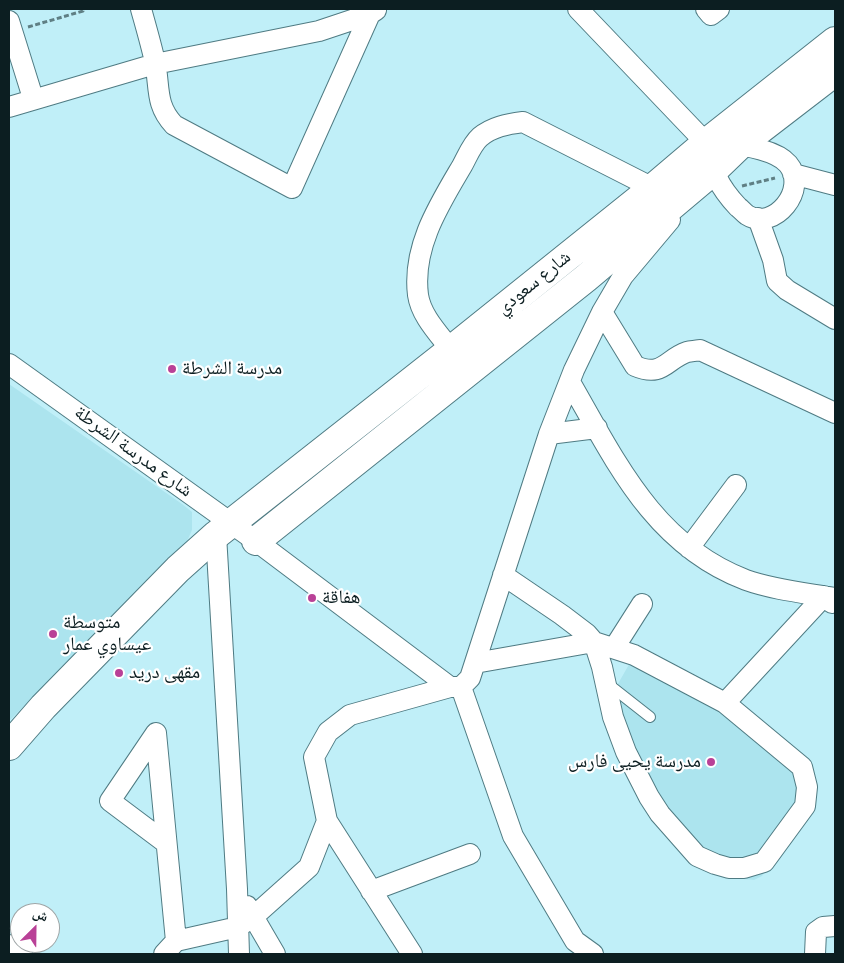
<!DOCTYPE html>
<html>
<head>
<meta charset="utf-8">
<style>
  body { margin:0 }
  #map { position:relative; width:844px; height:963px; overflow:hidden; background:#c0eff8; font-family:Signika,"Noto Naskh Arabic",sans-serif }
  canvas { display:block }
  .frame { position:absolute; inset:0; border:10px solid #0c1e21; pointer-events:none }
  .north { position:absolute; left:10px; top:903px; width:50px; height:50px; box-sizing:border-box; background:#fff; border:1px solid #9ea5a6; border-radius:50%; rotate:23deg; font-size:14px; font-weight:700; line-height:20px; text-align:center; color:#0c1e21 }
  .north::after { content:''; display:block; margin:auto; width:18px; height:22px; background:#b94197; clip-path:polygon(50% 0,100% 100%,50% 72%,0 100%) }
</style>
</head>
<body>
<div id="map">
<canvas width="844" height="963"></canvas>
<div class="frame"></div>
<div class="north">ش</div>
</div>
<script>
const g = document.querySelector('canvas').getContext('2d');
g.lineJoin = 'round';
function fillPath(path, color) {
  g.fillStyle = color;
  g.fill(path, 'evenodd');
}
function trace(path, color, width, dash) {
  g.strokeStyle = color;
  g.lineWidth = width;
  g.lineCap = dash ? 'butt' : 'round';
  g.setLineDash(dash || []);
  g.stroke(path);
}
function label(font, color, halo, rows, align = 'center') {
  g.font = font + ' Signika,"Noto Naskh Arabic",sans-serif';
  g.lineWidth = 4.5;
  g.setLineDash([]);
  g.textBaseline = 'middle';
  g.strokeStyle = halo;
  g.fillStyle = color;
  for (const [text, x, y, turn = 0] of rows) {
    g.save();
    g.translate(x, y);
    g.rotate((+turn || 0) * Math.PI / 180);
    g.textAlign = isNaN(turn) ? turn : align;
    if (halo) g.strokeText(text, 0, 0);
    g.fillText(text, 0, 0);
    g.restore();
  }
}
const built = new Path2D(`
  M9 384 182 504 192 512V530L185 546 9 721Z
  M631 661 730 711 815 777 814 802 762 876 754 880 722 877 706 872 689 858 649 812 615 689Z`);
const path = new Path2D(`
  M28 27 83 11V9
  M742 186 775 178`);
const lane = new Path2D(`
  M608 684 650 717`);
const street = new Path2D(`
  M141 9C146 27 151 44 155 62 160 87 155 105 174 125L292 188 370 14
  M578 9 706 143C712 170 718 186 738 207 741 209 744 213 747 215 774 232 809 189 788 164 777 151 746 145 730 145
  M706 9 711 15 719 9
  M9 21 33 98
  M9 107 155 64 319 31 370 14 376 10
  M793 174 835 185
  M758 218 773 260 777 281 787 290 835 319
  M602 312 635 366C663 378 666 359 687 352 691 351 696 351 700 350L835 413
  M451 350C439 334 421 316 418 295 412 247 439 205 462 166 467 157 472 144 480 137 492 127 507 124 523 122L653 188
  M9 364 256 541 450 687H461L470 678 549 434 574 370 602 312 623 276 670 220
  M570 382C616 462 654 545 746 580 774 590 806 593 835 598
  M549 434 597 428
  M216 535 237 889 239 954
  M689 548 736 485
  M614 648 642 604
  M475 663 594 642 634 655 725 703 802 767 807 787 805 806 764 862 744 868H729L715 864 697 856 660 814 649 797 626 752 613 717 602 667 594 642 587 634 562 615 503 575
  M461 687 513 836 575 941 593 954
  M725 703 824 596 832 603
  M166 843 110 801 156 733 176 941
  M371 891 470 854
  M247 906 275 954
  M9 945 22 954
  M164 954 176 941 238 927 253 917 309 867 327 821
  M412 954 327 821 314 757 328 732 350 715 450 687
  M815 954 816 932 823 927 835 926`);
const secondary = new Path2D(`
  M256 541 586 278 713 171 740 145 835 72
  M9 746 43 707 178 569 216 535 451 350 653 188 706 143 835 41`);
const markers = [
  [172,369,5,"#b94197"],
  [312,598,5,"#b94197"],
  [53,634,5,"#b94197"],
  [119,673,5,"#b94197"],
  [711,762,5,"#b94197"]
];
const streetNames = [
  ["شارع سعودي",534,283,-39],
  ["شارع مدرسة الشرطة",133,452,36]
];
const poiNames = [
  ["مدرسة الشرطة",182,369],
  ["هفاقة",322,598],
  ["متوسطة",63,623],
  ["عيساوي عمار",63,645],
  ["مقهى دريد",129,673],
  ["مدرسة يحيى فارس",701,762,"right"]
];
fillPath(built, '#ace4ee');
trace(lane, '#4f7b83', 12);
trace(street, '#4f7b83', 22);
trace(secondary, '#4f7b83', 30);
trace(path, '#5f7f84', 3, [5, 2.5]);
trace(lane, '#fff', 10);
trace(street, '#fff', 20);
trace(secondary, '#fff', 28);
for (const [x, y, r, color] of markers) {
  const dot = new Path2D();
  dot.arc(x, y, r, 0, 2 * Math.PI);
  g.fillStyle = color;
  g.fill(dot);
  trace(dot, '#fff', 2);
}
label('19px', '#0c1e21', '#fff', streetNames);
label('19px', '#0c1e21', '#fff', poiNames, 'left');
</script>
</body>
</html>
